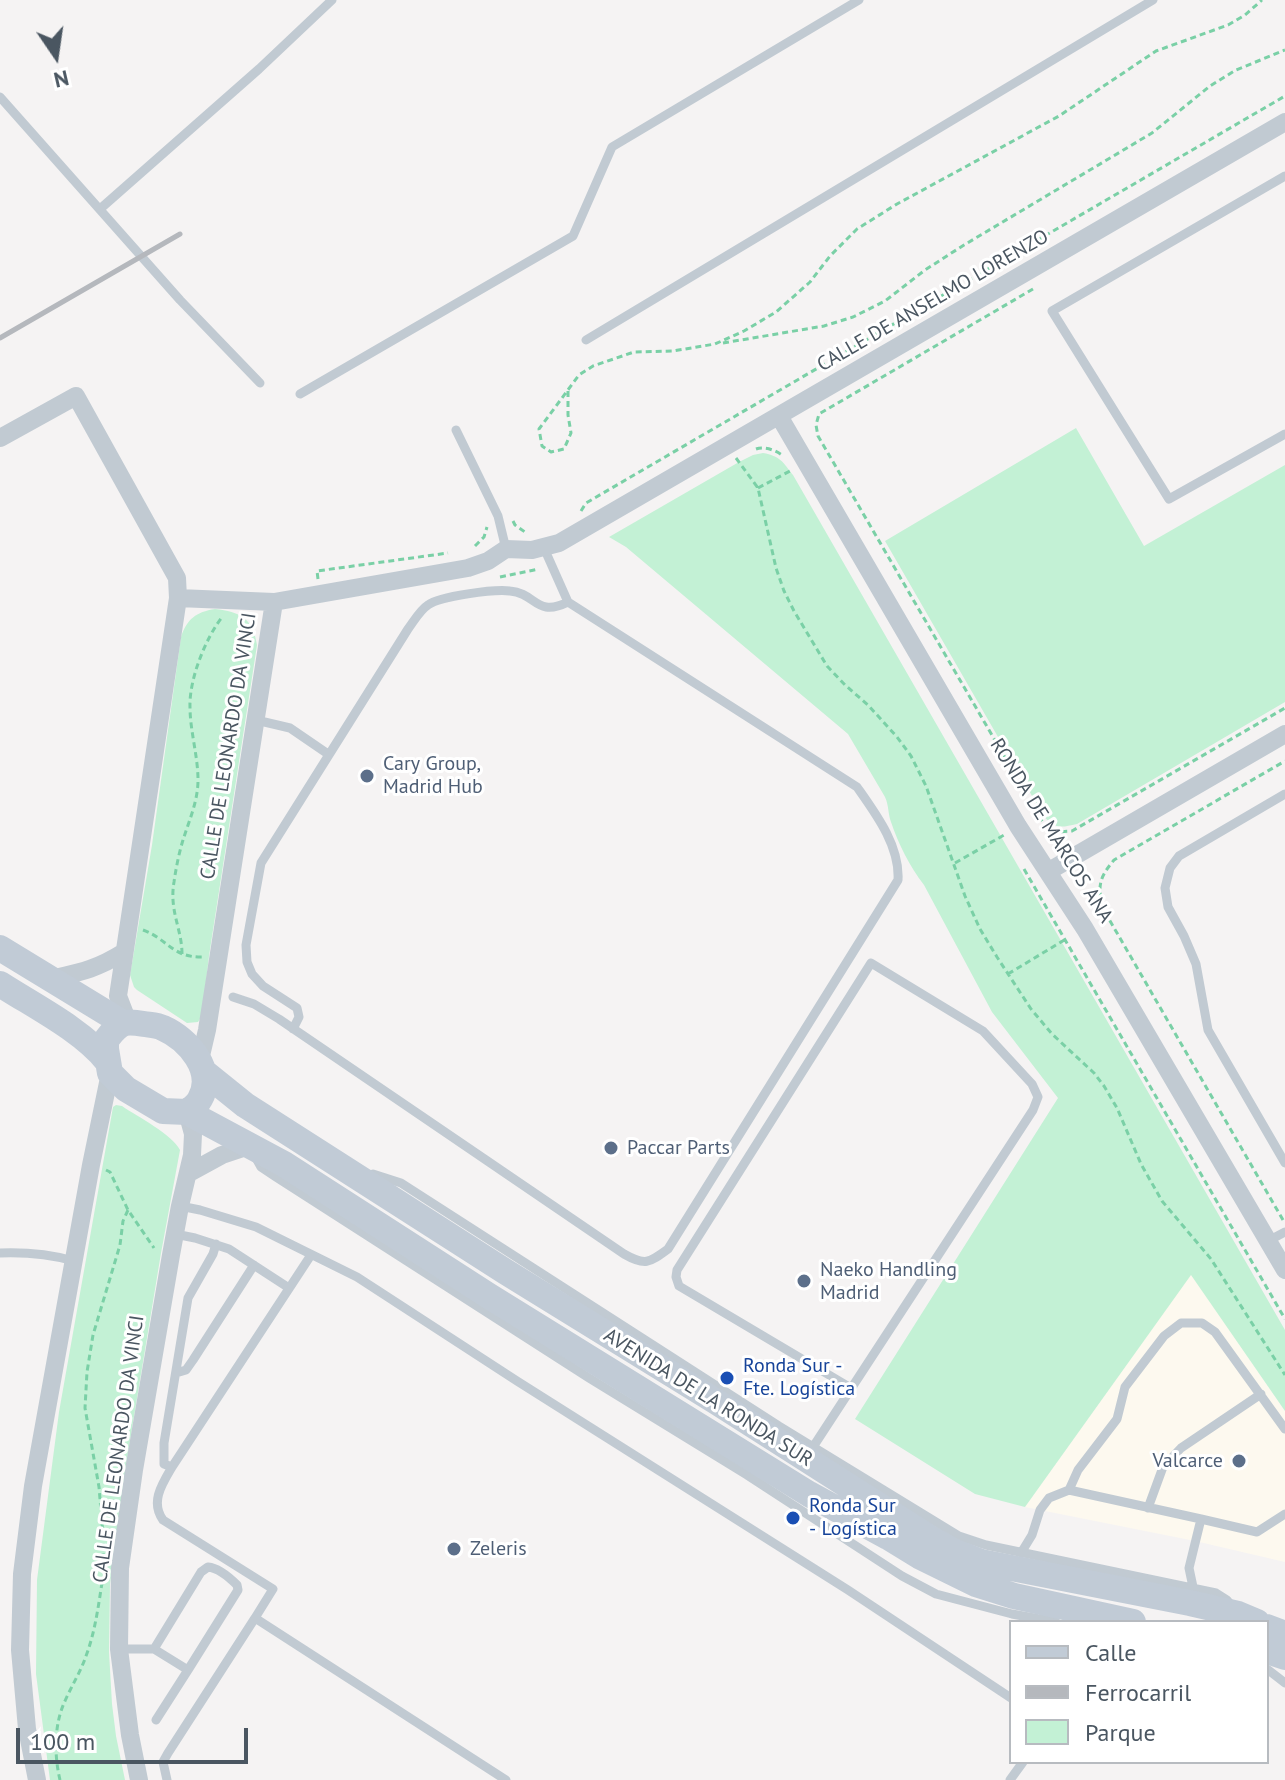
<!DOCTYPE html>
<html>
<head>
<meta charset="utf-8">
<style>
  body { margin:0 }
  #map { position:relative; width:1285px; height:1780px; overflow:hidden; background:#f5f3f3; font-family:"PT Sans",sans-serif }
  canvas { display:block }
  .legend { position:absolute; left:1009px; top:1620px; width:260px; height:144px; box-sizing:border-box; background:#fff; border:2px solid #b7bbc0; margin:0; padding:10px 14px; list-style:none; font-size:24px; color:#4a5661 }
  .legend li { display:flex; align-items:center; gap:16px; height:40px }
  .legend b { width:40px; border:2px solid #b7bbc0 }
  .north { position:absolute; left:16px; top:16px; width:80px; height:80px; -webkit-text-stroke:6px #fff; paint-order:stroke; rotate:167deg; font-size:22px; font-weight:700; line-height:32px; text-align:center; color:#4a5661 }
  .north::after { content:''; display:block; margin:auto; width:28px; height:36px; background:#4a5661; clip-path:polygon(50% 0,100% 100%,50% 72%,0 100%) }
  .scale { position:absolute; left:16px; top:1728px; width:232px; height:36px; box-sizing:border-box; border:4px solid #4a5661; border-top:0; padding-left:10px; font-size:24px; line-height:28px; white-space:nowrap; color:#4a5661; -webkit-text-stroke:6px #fff; paint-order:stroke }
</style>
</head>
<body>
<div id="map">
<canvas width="1285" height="1780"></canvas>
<ul class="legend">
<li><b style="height:10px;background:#c1cbd6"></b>Calle</li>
<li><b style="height:10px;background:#b5b8bd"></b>Ferrocarril</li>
<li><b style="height:22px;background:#c3f1d5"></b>Parque</li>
</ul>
<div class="north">N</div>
<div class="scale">100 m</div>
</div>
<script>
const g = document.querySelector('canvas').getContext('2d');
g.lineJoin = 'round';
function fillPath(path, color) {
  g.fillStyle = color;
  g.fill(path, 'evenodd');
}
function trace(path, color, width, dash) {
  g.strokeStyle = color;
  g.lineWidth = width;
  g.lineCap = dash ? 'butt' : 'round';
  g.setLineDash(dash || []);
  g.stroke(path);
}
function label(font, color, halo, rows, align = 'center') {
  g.font = font + ' "PT Sans",sans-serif';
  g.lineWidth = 6;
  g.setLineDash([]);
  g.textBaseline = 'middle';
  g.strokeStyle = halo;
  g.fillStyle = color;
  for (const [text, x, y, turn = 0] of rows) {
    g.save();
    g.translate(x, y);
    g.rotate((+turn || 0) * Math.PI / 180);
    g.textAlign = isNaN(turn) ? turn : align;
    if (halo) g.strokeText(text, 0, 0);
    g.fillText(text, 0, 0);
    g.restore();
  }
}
const commercial = new Path2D(`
  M1191 1274 1285 1411V1562L1195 1541 1025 1507Z`);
const green = new Path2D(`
  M1076 428 1144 546 1285 465V702L1077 824C1060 828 1054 829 1043 815L885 541Z
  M763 453C780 456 783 462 793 475L1285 1330V1411L1191 1275 1025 1507 975 1494 855 1419 1058 1098 992 1012 924 885C910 867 898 843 891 822 888 814 889 806 885 797L848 734 626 547 609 537 739 462 753 455Z
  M215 609C240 612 253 618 257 645L209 956 202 1016 198 1022 187 1023 137 990 134 987 130 975 152 845 181 637C187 619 196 612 215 609Z
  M116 1105 122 1106C138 1117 172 1134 180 1150L161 1253 127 1459 110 1584 109 1652 112 1704 116 1736 125 1780H50L36 1674 37 1580 59 1412 113 1107Z`);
const path = new Path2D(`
  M1033 289 819 414 816 425 818 436 1046 828 1055 832 1072 831 1285 708
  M723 343 824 326 853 317 885 301 925 270 964 245 1152 133 1210 86 1236 70 1285 50
  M568 391V415L571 433 564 449 551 452 542 446 539 429 579 375 593 366 634 352 673 351 715 344 744 331 776 312 810 282 830 256 857 229 897 204 1059 116 1156 51 1228 25 1245 15 1262 0
  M756 449C764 446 775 450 782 455
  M736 458 758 488 776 568 784 591 794 611 827 666 845 685 868 705 897 737 911 756 926 786 965 896 980 929 997 957 1031 1009 1052 1034 1094 1073 1104 1086 1117 1108 1141 1164 1162 1201 1211 1259 1285 1375
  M758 488 790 471
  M581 511 586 503 1285 96
  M513 521 515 525 525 532
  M475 546 484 537 487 527
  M500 577 539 569
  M318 579 317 571 448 553
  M955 863 1004 835
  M1024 869 1285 1319
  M143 930C168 939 172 958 203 957
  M182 954C182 929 169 911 174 882 176 868 179 853 183 840 189 821 198 801 198 780 198 756 190 731 190 707 189 679 206 637 223 616
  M1008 974 1066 939
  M106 1170 110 1172 128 1210 154 1248
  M1283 1220 1102 907C1098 885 1099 878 1114 860L1285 761
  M103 1559V1535L99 1487 85 1408 87 1372 93 1335 120 1245 123 1221 128 1210
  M60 1780C54 1755 54 1724 65 1701 72 1685 81 1671 86 1656 95 1632 98 1608 102 1583`);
const lane = new Path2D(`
  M0 97 180 300 260 383
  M1285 176 1052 311 1169 499 1285 434
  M100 209 259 69 332 0
  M586 340 1153 0
  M300 394 573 236 612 147 859 0
  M456 430 498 516 506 549
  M256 720 290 728 328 754
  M1285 794 1179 856 1170 868 1165 888 1168 907 1184 936 1196 964 1208 1030 1285 1163
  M233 997 254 1004 279 1019 624 1254C645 1266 649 1263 668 1249L898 880C900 846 876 814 857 787L568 602 544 548
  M293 1029 299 1017 297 1008 263 986 252 974 247 962 246 945 261 863 408 629C414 621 420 610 428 605 440 596 495 589 510 591 536 593 536 618 568 602
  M256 1158 261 1167 276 1177 589 1378 747 1475 902 1576 936 1594 1012 1614 1056 1622
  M373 1174 401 1183 779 1426 959 1536 986 1545 1216 1593 1227 1600 1231 1605
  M180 1206 200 1210 256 1227 357 1277 517 1381 848 1590 1011 1698
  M175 1234 195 1238 229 1249 289 1288
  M1268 1241 1285 1232
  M0 1253C26 1252 49 1254 74 1261
  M176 1373 186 1370 193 1360 254 1265
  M813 1447 1033 1110 1038 1097 1032 1084 983 1031 871 963 677 1270 676 1277 679 1286 851 1388
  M172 1467 164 1464V1443L188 1298 213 1254 216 1244
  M1069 1490 1078 1470 1117 1419 1125 1387 1164 1336 1181 1323H1202L1215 1332 1285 1429
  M1148 1508 1163 1467 1181 1448 1261 1394
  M1201 1519 1257 1532 1285 1514
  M1021 1553 1032 1535 1040 1510 1049 1498 1069 1490 1201 1519 1189 1568 1193 1587
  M255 1618 273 1589 163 1520C150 1502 162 1484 172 1467L311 1255
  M119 1649H154L188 1670 156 1720
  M154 1649 201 1572 208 1567C218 1568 230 1578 237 1585L238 1590 188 1670
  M1267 1669 1285 1683
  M167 1780 163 1762 168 1753 255 1618 506 1780
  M1010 1780 1023 1762`);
const street = new Path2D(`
  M779 416 1018 826 1085 929 1285 1270
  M0 438 76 396 177 578 178 598 118 996 128 1022
  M178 598 274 602 207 1030 200 1060
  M274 602 468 568 488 561 506 549 532 550 559 543 1285 122
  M1049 871 1285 734
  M50 979C81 972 97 969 124 952
  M189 1173 222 1155 249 1146
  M37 1780 27 1729 20 1650 22 1574 33 1486 91 1165 110 1073
  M139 1780 130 1735 119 1649 120 1568 134 1470 171 1255 180 1206 192 1155 193 1134 187 1112`);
const secondary = new Path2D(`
  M0 948 123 1023
  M0 984C34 1006 82 1030 107 1061
  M204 1072 245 1105 506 1272 715 1401 930 1538 955 1552 981 1562 1190 1603 1238 1614 1257 1622
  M187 1112C192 1108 197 1105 200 1099 216 1071 188 1039 163 1028 157 1025 150 1025 144 1024 138 1023 130 1022 125 1023 116 1026 111 1034 106 1040V1049L110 1073 126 1089 163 1111 187 1112 284 1164 489 1296 809 1494 888 1537 919 1556 976 1584 1014 1596 1133 1622
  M1267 1627 1285 1634
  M1267 1651 1285 1657`);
const rail = new Path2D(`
  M0 338 180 234`);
const markers = [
  [367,776,8,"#5c6f8a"],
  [611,1148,8,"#5c6f8a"],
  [804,1281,8,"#5c6f8a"],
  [727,1378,8,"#1a4fb4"],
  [1239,1461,8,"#5c6f8a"],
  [793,1518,8,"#1a4fb4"],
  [454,1549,8,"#5c6f8a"]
];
const streetNames = [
  ["CALLE DE ANSELMO LORENZO",933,301,-30],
  ["CALLE DE LEONARDO DA VINCI",229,746,-81],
  ["RONDA DE MARCOS ANA",1051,831,58],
  ["AVENIDA DE LA RONDA SUR",708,1398,32],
  ["CALLE DE LEONARDO DA VINCI",119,1449,-82]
];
const serviceNames = [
  ["Cary Group,",383,764],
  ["Madrid Hub",383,787],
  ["Paccar Parts",627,1148],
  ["Naeko Handling",820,1270],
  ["Madrid",820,1293],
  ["Valcarce",1223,1461,"right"],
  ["Zeleris",470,1549]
];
const transitNames = [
  ["Ronda Sur -",743,1366],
  ["Fte. Logística",743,1389],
  ["Ronda Sur",809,1506],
  ["- Logística",809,1529]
];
fillPath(commercial, '#fdf9ef');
fillPath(green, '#c3f1d5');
trace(path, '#7ad0a6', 3, [6, 4]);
trace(lane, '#c1cad2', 9);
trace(street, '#c1cad2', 18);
trace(secondary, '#c1cbd6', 26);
trace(rail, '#b5b8bd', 5);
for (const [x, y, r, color] of markers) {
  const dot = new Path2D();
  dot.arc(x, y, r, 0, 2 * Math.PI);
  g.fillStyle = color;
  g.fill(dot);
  trace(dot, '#fff', 3);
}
label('20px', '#4a5661', '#fff', streetNames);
label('20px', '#4e5e75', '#fff', serviceNames, 'left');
label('20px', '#164399', '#fff', transitNames, 'left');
</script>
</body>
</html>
